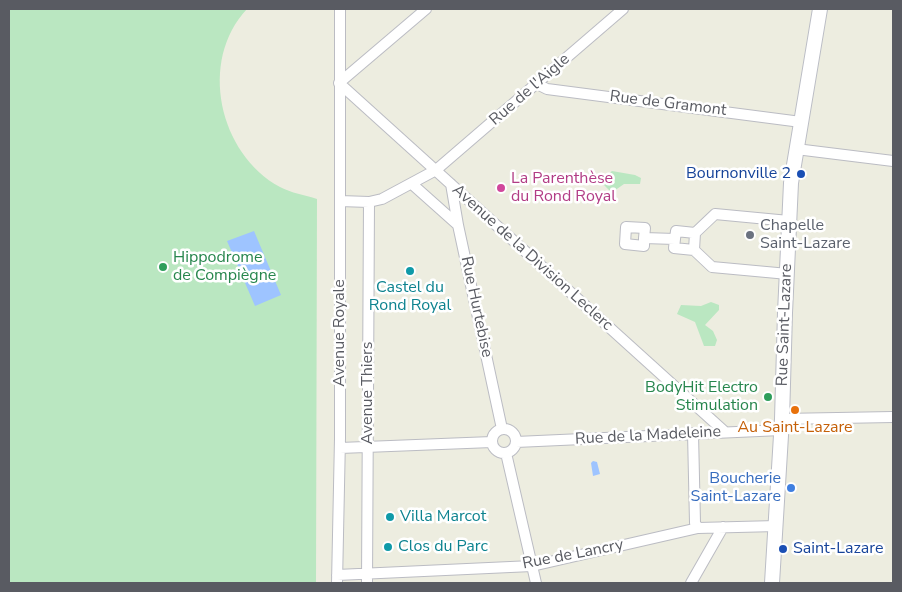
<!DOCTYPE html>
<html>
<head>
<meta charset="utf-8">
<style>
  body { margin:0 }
  #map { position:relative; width:902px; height:592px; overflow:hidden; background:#edede0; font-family:"Nunito Sans",sans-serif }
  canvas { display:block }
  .frame { position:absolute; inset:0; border:10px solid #595b62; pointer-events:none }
</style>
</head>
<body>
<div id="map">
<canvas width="902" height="592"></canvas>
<div class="frame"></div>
</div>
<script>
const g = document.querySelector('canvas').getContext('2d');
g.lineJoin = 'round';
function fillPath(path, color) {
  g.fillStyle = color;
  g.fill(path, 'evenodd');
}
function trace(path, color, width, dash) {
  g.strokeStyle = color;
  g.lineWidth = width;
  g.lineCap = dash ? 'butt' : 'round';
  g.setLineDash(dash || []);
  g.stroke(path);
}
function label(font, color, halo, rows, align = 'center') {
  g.font = font + ' "Nunito Sans",sans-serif';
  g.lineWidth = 5;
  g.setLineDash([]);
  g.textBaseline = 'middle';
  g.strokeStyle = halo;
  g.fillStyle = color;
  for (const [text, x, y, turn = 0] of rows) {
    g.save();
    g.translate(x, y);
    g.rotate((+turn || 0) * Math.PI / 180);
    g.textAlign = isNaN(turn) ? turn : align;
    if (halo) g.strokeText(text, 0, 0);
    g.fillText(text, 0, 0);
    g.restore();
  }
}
const green = new Path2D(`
  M9 9H247C198 61 219 154 280 187 291 193 305 195 317 199L316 583H9Z
  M612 171 635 175 641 178 640 184H624L614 191 609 190 604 185 607 175Z
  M711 302 719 305V310L705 325 713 331 717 340 715 346H704L695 322 677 314 681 305 701 306Z`);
const water = new Path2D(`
  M254 231 281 295 255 306 227 241Z
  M593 461 597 462 600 474 593 476 591 463Z`);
const minor = new Path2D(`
  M339 83 725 432
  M339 83 426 9
  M537 84 547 89 801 122
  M796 149 893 161
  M412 184 458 225
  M451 184 458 225 502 429
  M340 201 369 202 382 199 436 170 623 9
  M644 238V246L625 244 626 227 645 228 644 238 675 239 674 248 694 250
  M675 239 676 231 695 233
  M788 274 712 267 694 250 695 233 715 214 789 221
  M782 419 893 417
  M492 441a12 12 0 1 1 24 0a12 12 0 1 1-24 0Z
  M693 433 695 523 698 528
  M516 442 781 430
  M340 448 492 442
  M506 453 536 583
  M337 575 532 566 698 528 777 526
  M337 583 340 438V9
  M367 583 369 202
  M691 583 723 527`);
const secondary = new Path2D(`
  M772 583 782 419 785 313 791 183 820 9`);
const markers = [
  [801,174,5,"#1a4fb4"],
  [501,188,5,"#d1479c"],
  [750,235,5,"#6b7280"],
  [163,267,5,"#2e9e5b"],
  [410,271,5,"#0f9aa8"],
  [768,397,5,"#2e9e5b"],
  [795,410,5,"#e8710a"],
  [791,488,5,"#3f7fe0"],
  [390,517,5,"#0f9aa8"],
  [388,547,5,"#0f9aa8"],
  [783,549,5,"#1a4fb4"]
];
const streetNames = [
  ["Rue de l'Aigle",530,90,-41],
  ["Rue de Gramont",668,104,7],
  ["Avenue de la Division Leclerc",532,258,42],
  ["Rue Hurtebise",476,307,78],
  ["Rue Saint-Lazare",785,325,-88],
  ["Avenue Royale",340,333,-90],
  ["Avenue Thiers",368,393,-90],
  ["Rue de la Madeleine",648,436,-3],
  ["Rue de Lancry",573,555,-11]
];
const transitNames = [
  ["Bournonville 2",791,174],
  ["Saint-Lazare",793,549,"left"]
];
const hotelNames = [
  ["La Parenthèse",511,179],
  ["du Rond Royal",511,197]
];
const worshipNames = [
  ["Chapelle",760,226],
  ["Saint-Lazare",760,244]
];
const leisureNames = [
  ["Hippodrome",173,258],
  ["de Compiègne",173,276],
  ["BodyHit Electro",758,388,"right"],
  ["Stimulation",758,406,"right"]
];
const cultureNames = [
  ["Castel du",410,288,"center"],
  ["Rond Royal",410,306,"center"],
  ["Villa Marcot",400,517],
  ["Clos du Parc",398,547]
];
const foodNames = [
  ["Au Saint-Lazare",795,428]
];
const shopNames = [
  ["Boucherie",781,479],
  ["Saint-Lazare",781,497]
];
fillPath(green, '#bae7c1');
fillPath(water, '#9ec4ff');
trace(minor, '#bbbcc3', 12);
trace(secondary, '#bbbdc5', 16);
trace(minor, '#fff', 10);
trace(secondary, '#fff', 14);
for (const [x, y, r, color] of markers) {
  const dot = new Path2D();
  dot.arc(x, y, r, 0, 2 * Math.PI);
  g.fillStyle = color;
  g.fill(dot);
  trace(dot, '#fff', 2);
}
label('16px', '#595b62', '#fff', streetNames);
label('16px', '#164399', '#fff', transitNames, 'right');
label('16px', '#b23c85', '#fff', hotelNames, 'left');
label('16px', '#5b616d', '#fff', worshipNames, 'left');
label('16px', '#27864d', '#fff', leisureNames, 'left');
label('16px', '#0d838f', '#fff', cultureNames, 'left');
label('16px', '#c56008', '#fff', foodNames);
label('16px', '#366cbe', '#fff', shopNames, 'right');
</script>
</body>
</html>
